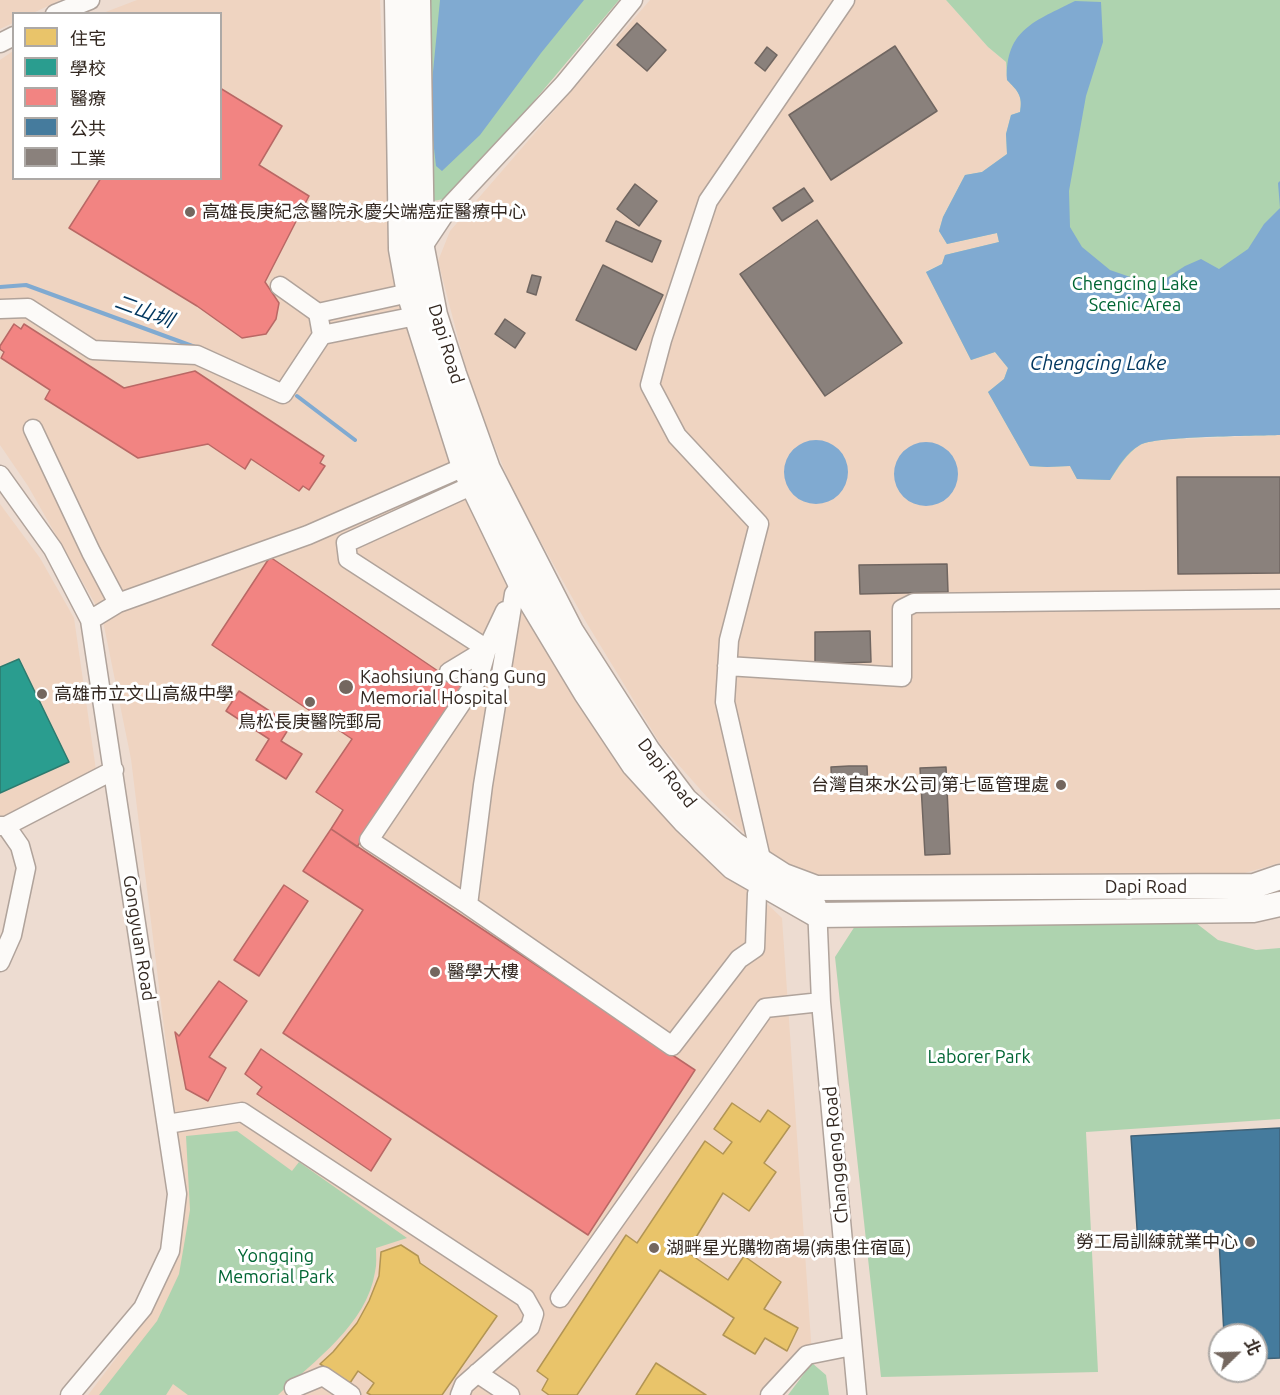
<!DOCTYPE html>
<html>
<head>
<meta charset="utf-8">
<style>
  body { margin:0 }
  #map { position:relative; width:1280px; height:1395px; overflow:hidden; background:#eddcd1; font-family:Ubuntu,"Noto Sans TC",sans-serif }
  canvas { display:block }
  .legend { position:absolute; left:12px; top:12px; width:210px; height:168px; box-sizing:border-box; background:#fff; border:2px solid #ada9a6; margin:0; padding:8px 10px; list-style:none; font-size:18px; color:#332821 }
  .legend li { display:flex; align-items:center; gap:12px; height:30px }
  .legend b { width:30px; border:2px solid #ada9a6 }
  .north { position:absolute; left:1208px; top:1323px; width:60px; height:60px; box-sizing:border-box; background:#fff; border:2px solid #ada9a6; border-radius:50%; rotate:67deg; font-size:16px; font-weight:700; line-height:24px; text-align:center; color:#332821 }
  .north::after { content:''; display:block; margin:auto; width:21px; height:27px; background:#74675f; clip-path:polygon(50% 0,100% 100%,50% 72%,0 100%) }
</style>
</head>
<body>
<div id="map">
<canvas width="1280" height="1395"></canvas>
<ul class="legend">
<li><b style="height:16px;background:#e9c46a"></b>住宅</li>
<li><b style="height:16px;background:#2a9d8f"></b>學校</li>
<li><b style="height:16px;background:#f28482"></b>醫療</li>
<li><b style="height:16px;background:#457b9d"></b>公共</li>
<li><b style="height:16px;background:#8a817c"></b>工業</li>
</ul>
<div class="north">北</div>
</div>
<script>
const g = document.querySelector('canvas').getContext('2d');
g.lineJoin = 'round';
function fillPath(path, color) {
  g.fillStyle = color;
  g.fill(path, 'evenodd');
}
function trace(path, color, width, dash) {
  g.strokeStyle = color;
  g.lineWidth = width;
  g.lineCap = dash ? 'butt' : 'round';
  g.setLineDash(dash || []);
  g.stroke(path);
}
function label(font, color, halo, rows, align = 'center') {
  g.font = font + ' Ubuntu,"Noto Sans TC",sans-serif';
  g.lineWidth = 6;
  g.setLineDash([]);
  g.textBaseline = 'middle';
  g.strokeStyle = halo;
  g.fillStyle = color;
  for (const [text, x, y, turn = 0] of rows) {
    g.save();
    g.translate(x, y);
    g.rotate((+turn || 0) * Math.PI / 180);
    g.textAlign = isNaN(turn) ? turn : align;
    if (halo) g.strokeText(text, 0, 0);
    g.fillText(text, 0, 0);
    g.restore();
  }
}
const built = new Path2D(`
  M0 0H61L33 13 14 14 13 23 0 29Z
  M137 0H380L391 252 459 480 757 894 782 918 812 1355 781 1395H88L149 1315 176 1258 185 1198 131 759 102 616 28 486 0 445V60L13 51 14 178H220V14L103 13Z
  M650 0H946L988 47 1006 62 1007 80 1015 88 1022 101 1020 112 1011 115 1006 134 1007 154 982 172 965 175 943 217 939 231 947 244 998 233 999 242 945 255 942 264 926 271 1008 368 1004 379 1047 467 1070 466 1110 480 1126 456 1142 443 1162 440 1280 435V863L1234 876 845 880 802 872 759 847 707 797 661 745 586 622 515 496 471 388 438 261 450 231Z
  M0 504 40 558 74 618 96 770 0 818Z`);
const green = new Path2D(`
  M431 0H619L513 126 444 199 433 201 424 189Z
  M946 0H1280V435C1257 436 1153 436 1140 445 1126 454 1119 467 1110 480L1077 479 1070 466 1047 467 1030 466 988 392 1004 379 1008 368 995 352 971 360 926 272 942 264 945 255 999 242 997 233 947 244 939 231 943 217 965 175 982 172 1007 154 1006 134 1011 115 1020 112C1023 96 1018 91 1007 80L1006 62 988 47Z
  M1196 923 1218 940 1256 950 1280 948V1119L1086 1132 1098 1372 881 1377 835 957 855 926Z
  M237 1131 292 1171 299 1162 407 1238 376 1248C376 1256 377 1264 375 1272 367 1324 314 1361 278 1395H188L173 1384 166 1395H99L157 1321 179 1274 190 1210 186 1136Z
  M812 1363 826 1375 829 1395H788Z`);
const water = new Path2D(`
  M440 0H584L541 53 480 135 442 171 436 166 431 122 432 82Z
  M1075 1 1101 2 1103 42 1086 96 1069 191 1070 227 1082 247 1110 270 1136 279 1162 281 1185 266 1201 259 1219 269 1248 249 1264 224 1280 208 1278 183 1280 181V435C1257 436 1153 436 1140 445 1126 453 1118 467 1110 480L1077 479 1070 466 1047 467 1030 466 988 392 1004 379 1008 368 995 352 971 360 926 272 942 264 945 255 999 242 997 233 947 244 939 231 943 217 965 175 982 172 1007 154 1006 134 1011 115 1020 112C1023 96 1018 91 1007 80 1005 29 1036 21 1075 1Z
  M784 472a32 32 0 1 1 64 0a32 32 0 1 1-64 0Z
  M894 474a32 32 0 1 1 64 0a32 32 0 1 1-64 0Z`);
const homes = new Path2D(`
  M732 1103 760 1122 768 1110 790 1126 764 1163 776 1172 749 1211 723 1193 687 1252 728 1280 744 1256 781 1282 764 1309 798 1328 787 1351 765 1338 755 1354 723 1335 734 1318 660 1270 577 1395H549L542 1390 548 1379 537 1371 626 1235 637 1243 705 1141 723 1154 732 1142 714 1129Z
  M401 1245 418 1256 420 1263 497 1316 442 1395H371L367 1393 374 1383 358 1371 350 1383 320 1364 333 1352 357 1323 369 1301 379 1276 381 1252Z
  M656 1363 706 1395H636Z`);
const schools = new Path2D(`
  M19 659 69 762 0 793V667Z`);
const health = new Path2D(`
  M220 88 282 126 259 165 309 196 265 282 279 303 276 319 266 334 242 338 197 306 69 228 101 178H220Z
  M14 324 21 329 24 324 124 388 195 371 324 456 320 463 325 466 309 490 303 486 299 491 251 459 245 469 208 444 138 458 45 399 50 390 1 358 4 352 0 349V346Z
  M270 557 463 688 357 847 331 829 343 810 316 792 352 739 212 645Z
  M239 691 291 725 281 741 302 754 286 779 256 760 269 739 226 711Z
  M331 829 695 1070 588 1235 283 1033 363 910 303 871Z
  M284 885 308 901 259 976 234 960Z
  M219 981 247 1001 209 1057 226 1068 208 1101 186 1089 175 1032 179 1036Z
  M261 1049 391 1139 371 1171 257 1094 262 1087 245 1074Z`);
const public = new Path2D(`
  M1280 1128V1358L1256 1359V1335H1224L1219 1239 1138 1244 1131 1136Z`);
const industry = new Path2D(`
  M637 23 666 50 647 71 617 45Z
  M895 46 937 111 831 180 789 115Z
  M767 47 777 55 765 71 755 63Z
  M635 184 657 201 639 226 617 209Z
  M804 188 813 201 782 221 773 208Z
  M817 220 902 343 825 396 740 274Z
  M616 221 661 241 652 262 606 241Z
  M603 265 663 295 636 350 576 320Z
  M532 275 541 277 536 295 527 292Z
  M505 319 525 333 515 348 495 334Z
  M1177 477H1280V573L1178 574Z
  M947 564 948 592 860 594 859 565Z
  M870 631 871 662 815 664V632Z
  M849 766H867L868 791 832 792 831 767Z
  M946 767 950 854 925 855 920 768Z`);
const stream = new Path2D(`
  M0 287 26 285 195 347
  M297 396 355 440`);
const minor = new Path2D(`
  M55 14 90 0
  M0 43 14 36
  M422 248 450 206 564 84 633 0
  M0 309 28 308 93 350 197 355 283 394 322 335 318 313 280 286
  M318 313 409 293
  M322 335 416 316
  M33 429 91 552 118 603
  M0 475 53 549 90 620 177 1194 170 1251 143 1308 70 1395
  M521 585 514 594 483 785 468 905 672 1046 739 959 755 948 757 894 760 884
  M90 620 118 603 308 535 464 467
  M727 666 902 677V609L914 603 1280 599
  M449 672 487 649 348 559 346 543 473 485
  M0 826H6L114 770
  M762 863 725 702 729 640 759 524 677 436 650 385 662 340 708 201 845 0
  M468 905 369 840 479 677 487 649 505 611
  M817 905 821 1002 857 1395
  M0 962 12 935 26 868 20 846 6 826
  M167 1124 242 1112 525 1298 534 1314 530 1327 464 1385 460 1395
  M560 1298 765 1008 821 1002
  M477 1373 510 1395
  M294 1388 323 1376 351 1395
  M770 1395 807 1355 852 1346`);
const major = new Path2D(`
  M397 0 401 249 409 293 464 467 521 585 586 693 634 765 684 820 733 867 817 915 1253 910 1280 904
  M418 0 422 248 435 315 454 374 488 469 571 631 648 751 685 800 734 844 784 876 816 888 1254 886 1280 877`);
const markers = [
  [190,212,6,"#74675f"],
  [346,687,8,"#74675f"],
  [42,694,6,"#74675f"],
  [310,702,6,"#74675f"],
  [1061,785,6,"#74675f"],
  [435,972,6,"#74675f"],
  [1250,1242,6,"#74675f"],
  [654,1248,6,"#74675f"]
];
const poiNames = [
  ["高雄長庚紀念醫院永慶尖端癌症醫療中心",202,212],
  ["Kaohsiung Chang Gung",360,677],
  ["Memorial Hospital",360,698],
  ["高雄市立文山高級中學",54,694],
  ["鳥松長庚醫院郵局",310,722,"center"],
  ["台灣自來水公司 第七區管理處",1049,785,"right"],
  ["醫學大樓",447,972],
  ["勞工局訓練就業中心",1238,1242,"right"],
  ["湖畔星光購物商場(病患住宿區)",666,1248]
];
const parkNames = [
  ["Chengcing Lake",1135,284],
  ["Scenic Area",1135,305],
  ["Laborer Park",979,1057],
  ["Yongqing",276,1256],
  ["Memorial Park",276,1277]
];
const streetNames = [
  ["Dapi Road",446,344,73],
  ["Dapi Road",667,773,52],
  ["Dapi Road",1146,887],
  ["Gongyuan Road",139,938,81],
  ["Changgeng Road",836,1155,-95]
];
const waterNames = [
  ["二山圳",144,311,20],
  ["Chengcing Lake",1098,363]
];
fillPath(built, '#efd4c1');
fillPath(green, '#aed3af');
fillPath(water, '#80aad1');
fillPath(homes, '#e9c46a');
trace(homes, '#b29554', 1.5);
fillPath(schools, '#2a9d8f');
trace(schools, '#2d7a6e', 1.5);
fillPath(health, '#f28482');
trace(health, '#b96865', 1.5);
fillPath(public, '#457b9d');
trace(public, '#406278', 1.5);
fillPath(industry, '#8a817c');
trace(industry, '#706661', 1.5);
trace(stream, '#80aad1', 4);
trace(minor, '#b0a39b', 21);
trace(major, '#b0a39b', 27);
trace(minor, '#fcfaf8', 18);
trace(major, '#fcfaf8', 24);
for (const [x, y, r, color] of markers) {
  const dot = new Path2D();
  dot.arc(x, y, r, 0, 2 * Math.PI);
  g.fillStyle = color;
  g.fill(dot);
  trace(dot, '#fff', 2);
}
label('18px', '#332821', '#fff', poiNames, 'left');
label('18px', '#006533', '#fff', parkNames);
label('18px', '#332821', '#fff', streetNames);
label('italic 20px', '#033860', '#fff', waterNames);
</script>
</body>
</html>
